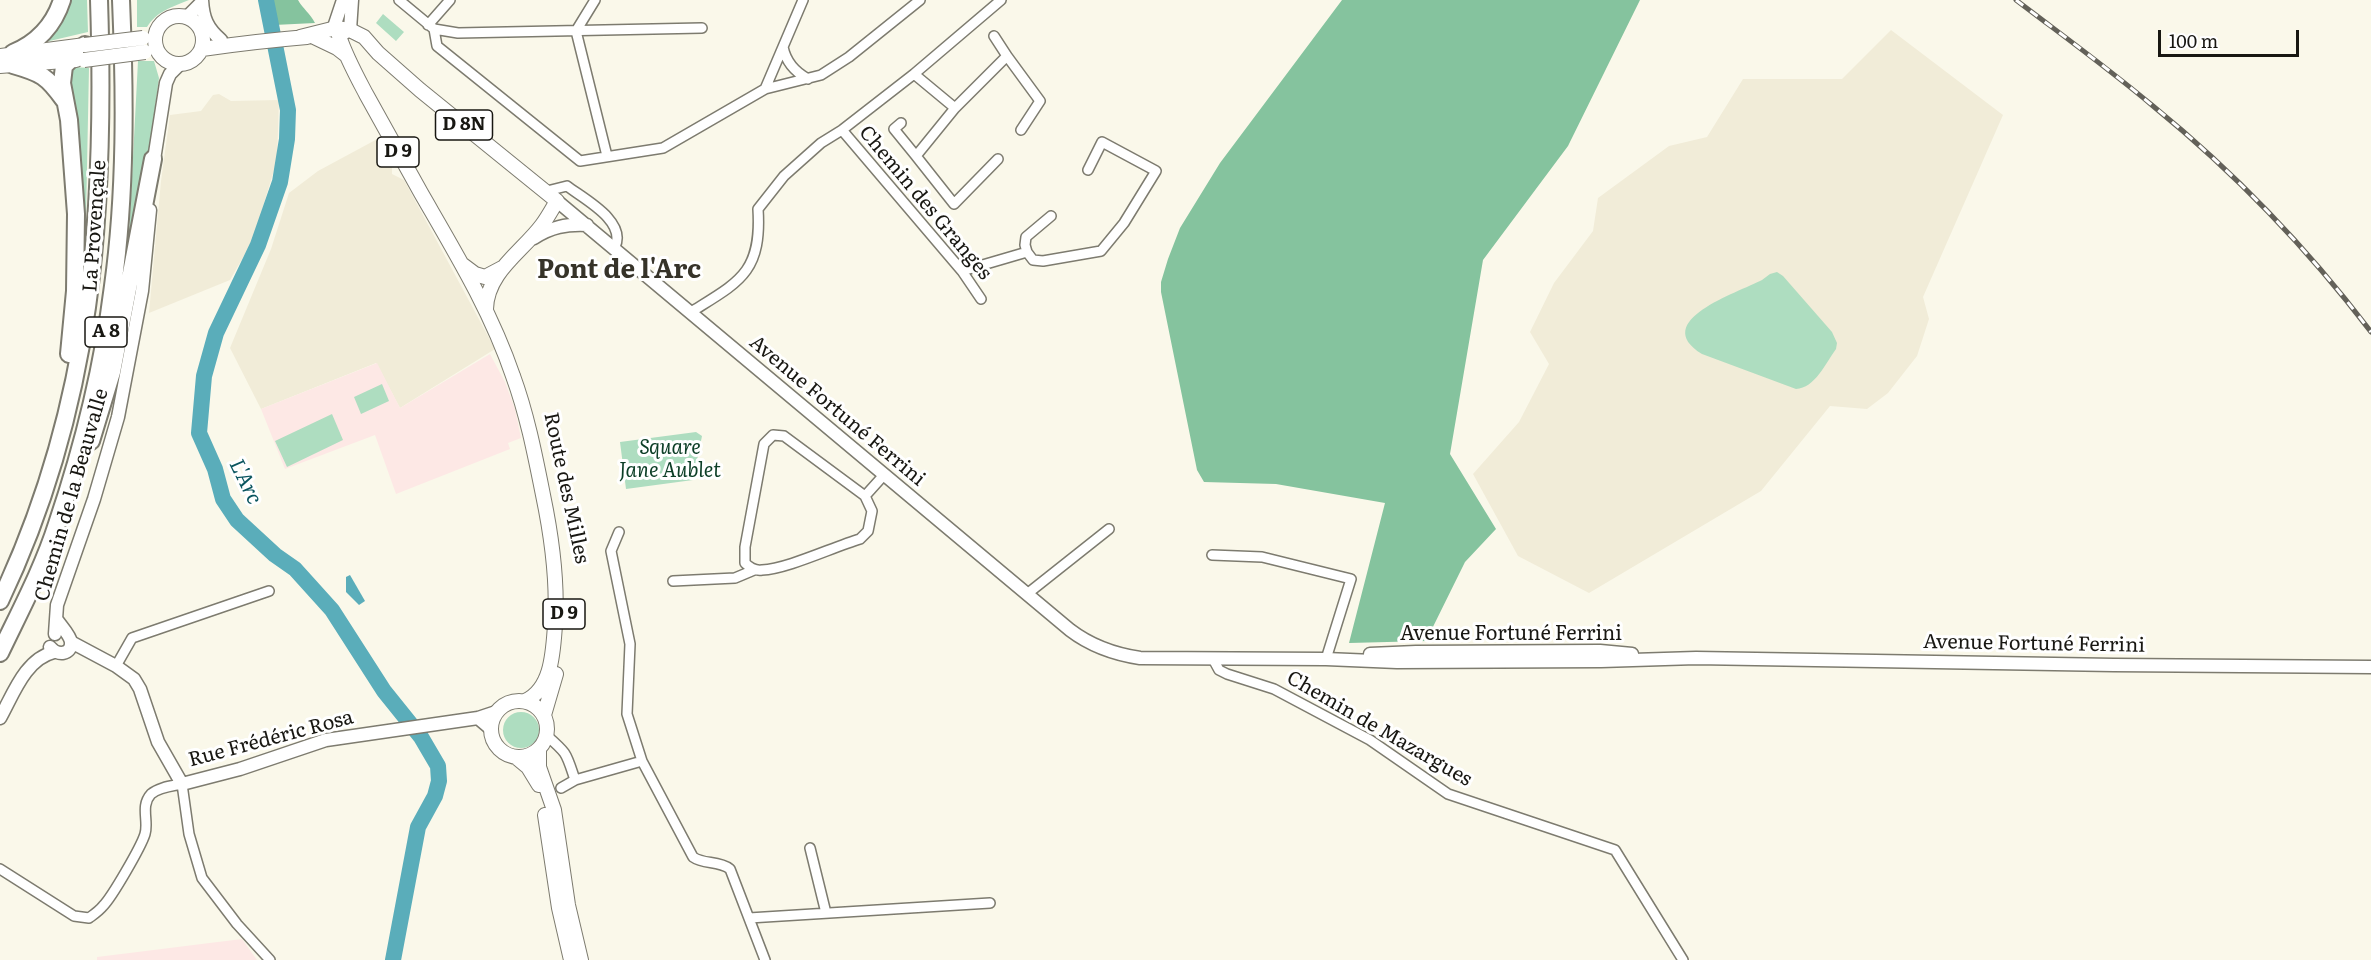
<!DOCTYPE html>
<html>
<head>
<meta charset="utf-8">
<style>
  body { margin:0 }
  #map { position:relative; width:2371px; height:960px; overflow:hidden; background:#faf8ea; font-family:Literata,serif }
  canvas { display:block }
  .scale { position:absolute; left:2158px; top:30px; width:141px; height:27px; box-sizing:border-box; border:3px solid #181712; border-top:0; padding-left:8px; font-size:18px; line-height:21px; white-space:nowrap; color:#181712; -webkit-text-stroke:4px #fff; paint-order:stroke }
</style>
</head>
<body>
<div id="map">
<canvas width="2371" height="960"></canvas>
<div class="scale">100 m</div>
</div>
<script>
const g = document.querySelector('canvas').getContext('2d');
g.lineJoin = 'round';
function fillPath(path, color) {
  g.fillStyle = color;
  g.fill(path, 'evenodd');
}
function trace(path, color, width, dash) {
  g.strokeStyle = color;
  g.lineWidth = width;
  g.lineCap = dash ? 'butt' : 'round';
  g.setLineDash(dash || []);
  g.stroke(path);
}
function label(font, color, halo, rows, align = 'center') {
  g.font = font + ' Literata,serif';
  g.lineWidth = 6;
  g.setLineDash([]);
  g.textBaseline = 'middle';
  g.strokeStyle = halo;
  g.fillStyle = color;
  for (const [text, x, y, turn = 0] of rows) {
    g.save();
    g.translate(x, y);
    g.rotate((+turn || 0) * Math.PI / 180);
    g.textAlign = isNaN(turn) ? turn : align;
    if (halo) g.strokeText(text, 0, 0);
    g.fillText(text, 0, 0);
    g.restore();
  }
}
const built = new Path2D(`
  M1891 30 2003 115 1923 297 1929 319 1917 356 1888 393 1867 409 1830 406 1761 491 1589 593 1518 556 1473 474 1519 422 1549 364 1530 332 1554 283 1593 231 1598 198 1669 146 1707 137 1743 79H1842Z
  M219 94 231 101 279 100 277 160 253 240 230 280 149 313 161 181 170 115 201 111 213 95Z
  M381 137 392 156V174L404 180 495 349 400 408 376 363 261 409 230 348 271 249 289 193 318 171Z`);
const education = new Path2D(`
  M490 354 505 382 515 409 521 438 508 443 510 449 396 494 375 435 285 469 261 409 377 363 400 408Z
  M242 939 257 960H97V957Z`);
const green = new Path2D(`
  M66 0H87L88 32 41 43Z
  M137 0H189C172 7 157 11 147 27H137Z
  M383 14 404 32 396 41 376 23Z
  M138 61H154L159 78 146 173 127 273Z
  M73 67 89 68 86 217 79 275 68 82Z
  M1777 272 1783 276 1832 332 1837 343 1836 349C1825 364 1815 388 1796 389L1702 354C1649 321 1737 293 1762 280L1770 274Z
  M382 384 389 401 361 414 354 397Z
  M332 414 343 440 287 467 275 441Z
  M696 432 702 436 693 480 626 489 620 442Z
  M503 730a18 18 0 1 1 36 0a18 18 0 1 1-36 0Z`);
const forest = new Path2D(`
  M274 0H298C303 9 310 13 315 23L274 25Z
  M1342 0H1640L1568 146 1483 260 1450 454 1496 529 1465 562 1426 641 1349 643 1385 503 1276 484 1204 482 1197 470 1161 292V282L1168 259 1180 228 1220 163Z`);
const water = new Path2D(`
  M350 575 365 601 359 605 346 592V577Z`);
const river = new Path2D(`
  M266 0 288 110 287 139 280 182 258 245 216 333 204 376 199 433 215 469 223 499 237 520 275 555 295 569 332 610 384 691 421 737 438 766 439 781 435 796 418 827 393 960`);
const street = new Path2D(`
  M399 0 434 29 437 46 580 161 663 148 765 89 821 75 849 57 920 0
  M595 0 576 31 607 156
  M428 25 450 0
  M434 29 458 33 702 28
  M994 36 1007 56
  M783 47C786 62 795 72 808 79
  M914 74 955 108 1007 56 1040 101 1021 130
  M765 89 803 0
  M955 108 916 156 954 204 998 159
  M901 123 894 129 916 156
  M842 130 962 271 981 299
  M547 191 567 186C584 199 627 221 615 247
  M1027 252 1025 245 1026 237 1051 216
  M962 271 1027 252 1033 260 1043 261 1101 251 1124 223 1156 171 1102 142 1088 170
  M691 312C739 282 762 273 758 209L784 176 821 143 842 130 914 74 1001 0
  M773 435 784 436 865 496 872 511 868 531 860 539C833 547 787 569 762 570 755 571 750 568 745 563V547L764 444Z
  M865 496 883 476
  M1212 555 1262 557 1351 579 1326 659
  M673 581 735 578 754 570
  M1027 594 1109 529
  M1213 659 1219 670 1227 674 1274 689 1370 740 1448 794 1615 850 1683 960
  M116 666 132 638 269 591
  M546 735C568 754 566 753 575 780L642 761 627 714 630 644 611 551 619 532
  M642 761 693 857C704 865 718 860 730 869L765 960
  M561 788 575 780
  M810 848 826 913
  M0 869 74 916 89 918C93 915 99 911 103 906 112 897 141 847 145 834 149 821 140 806 151 794 159 787 172 786 182 784L189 834 202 878 237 924 270 960
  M749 918 990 903`);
const secondary = new Path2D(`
  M202 0C203 18 207 28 221 40
  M343 0 335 24 339 36 350 30 352 0
  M187 17 199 5
  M153 166 166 83 170 74 179 65
  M557 201 1070 630C1091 646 1113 654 1140 658L1326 659 1397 662 1601 661 1696 658 2114 665 2371 667
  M534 238C551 227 566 224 587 225
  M55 634 57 605 94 499 118 417 142 291 150 210
  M71 642 116 666 134 679 140 689 158 742 182 784 240 769 326 740 478 718 496 712
  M50 647C57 656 72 655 71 642 70 635 61 626 57 620
  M1370 654 1416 652 1600 651 1632 654
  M0 718C13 695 25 659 54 652
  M478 718 491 729`);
const primary = new Path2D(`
  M155 40a24 24 0 1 1 48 0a24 24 0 1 1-48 0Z
  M312 36 337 48 346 55
  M339 36C346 57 356 75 366 94 384 127 403 160 421 193 455 252 491 311 513 376 527 414 535 455 543 495 552 538 558 581 555 625 553 652 552 689 525 701
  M300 37 336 28 350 30 364 37 378 53 420 90 557 201C552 209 548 217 542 225 522 252 487 272 486 309
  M202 49C237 44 271 40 307 37
  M0 56 85 45
  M0 66 76 60
  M463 265 475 274 485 277 502 268
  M491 729a28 28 0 1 1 56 0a28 28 0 1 1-56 0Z
  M544 715 556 674
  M539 749V767L554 810 568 905 581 960
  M516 757 528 767 539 785
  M545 815 559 908 571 960`);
const highway = new Path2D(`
  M13 53C37 43 54 25 62 0
  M13 65C41 73 47 76 64 100
  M69 354 75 291 76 214 69 120 62 83 64 66 85 45
  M91 441 112 372 153 159
  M0 601C93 406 106 213 99 0
  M0 653C20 611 43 568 57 524 83 447 103 366 113 286 126 192 125 94 121 0`);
const rail = new Path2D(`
  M2016 0C2062 35 2109 69 2153 106 2234 172 2308 249 2371 332`);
const primaryBridge = new Path2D(`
  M85 45 143 38
  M84 60 145 52`);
const shields = [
  [464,125,57],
  [398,152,42],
  [106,332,42],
  [564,614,42]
];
const shieldNames = [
  ["D 8N",464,125],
  ["D 9",398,152],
  ["A 8",106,332],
  ["D 9",564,614]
];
const streetNames = [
  ["Chemin des Granges",925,203,50],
  ["La Provençale",95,226,-86],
  ["Avenue Fortuné Ferrini",837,411,40],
  ["Route des Milles",566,488,78],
  ["Chemin de la Beauvalle",72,495,-74],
  ["Avenue Fortuné Ferrini",1511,634],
  ["Avenue Fortuné Ferrini",2034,644,1],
  ["Chemin de Mazargues",1379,729,30],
  ["Rue Frédéric Rosa",271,739,-15]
];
const parkNames = [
  ["Square",670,448],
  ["Jane Aublet",670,471]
];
const waterNames = [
  ["L'Arc",245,482,64]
];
const districtNames = [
  ["Pont de l'Arc",619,270]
];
fillPath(built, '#f1ecd8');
fillPath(education, '#fde8e5');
fillPath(green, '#aeddc0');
fillPath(forest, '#85c39e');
fillPath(water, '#5aadba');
trace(river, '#5aadba', 16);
trace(street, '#7d7b6f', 12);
trace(secondary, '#7d7b6f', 15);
trace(primary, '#7d7b6f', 16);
trace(highway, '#7d7b6f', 20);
trace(street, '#fff', 9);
trace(secondary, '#fff', 12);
trace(primary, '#fff', 14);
trace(highway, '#fff', 16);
trace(rail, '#636159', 5);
trace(rail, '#fff', 3, [9]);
trace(primaryBridge, '#7d7b6f', 16, []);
trace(primaryBridge, '#fff', 14);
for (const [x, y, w] of shields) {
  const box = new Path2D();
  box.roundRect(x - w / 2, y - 15, w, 30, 4.5);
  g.fillStyle = '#fff';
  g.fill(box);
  trace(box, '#181712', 1.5);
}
label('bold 18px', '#181712', null, shieldNames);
label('20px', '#181712', '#fff', streetNames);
label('italic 20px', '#0c3e26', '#fff', parkNames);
label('italic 21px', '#0b565f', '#fff', waterNames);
label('bold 26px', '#363329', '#fff', districtNames);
</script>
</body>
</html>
